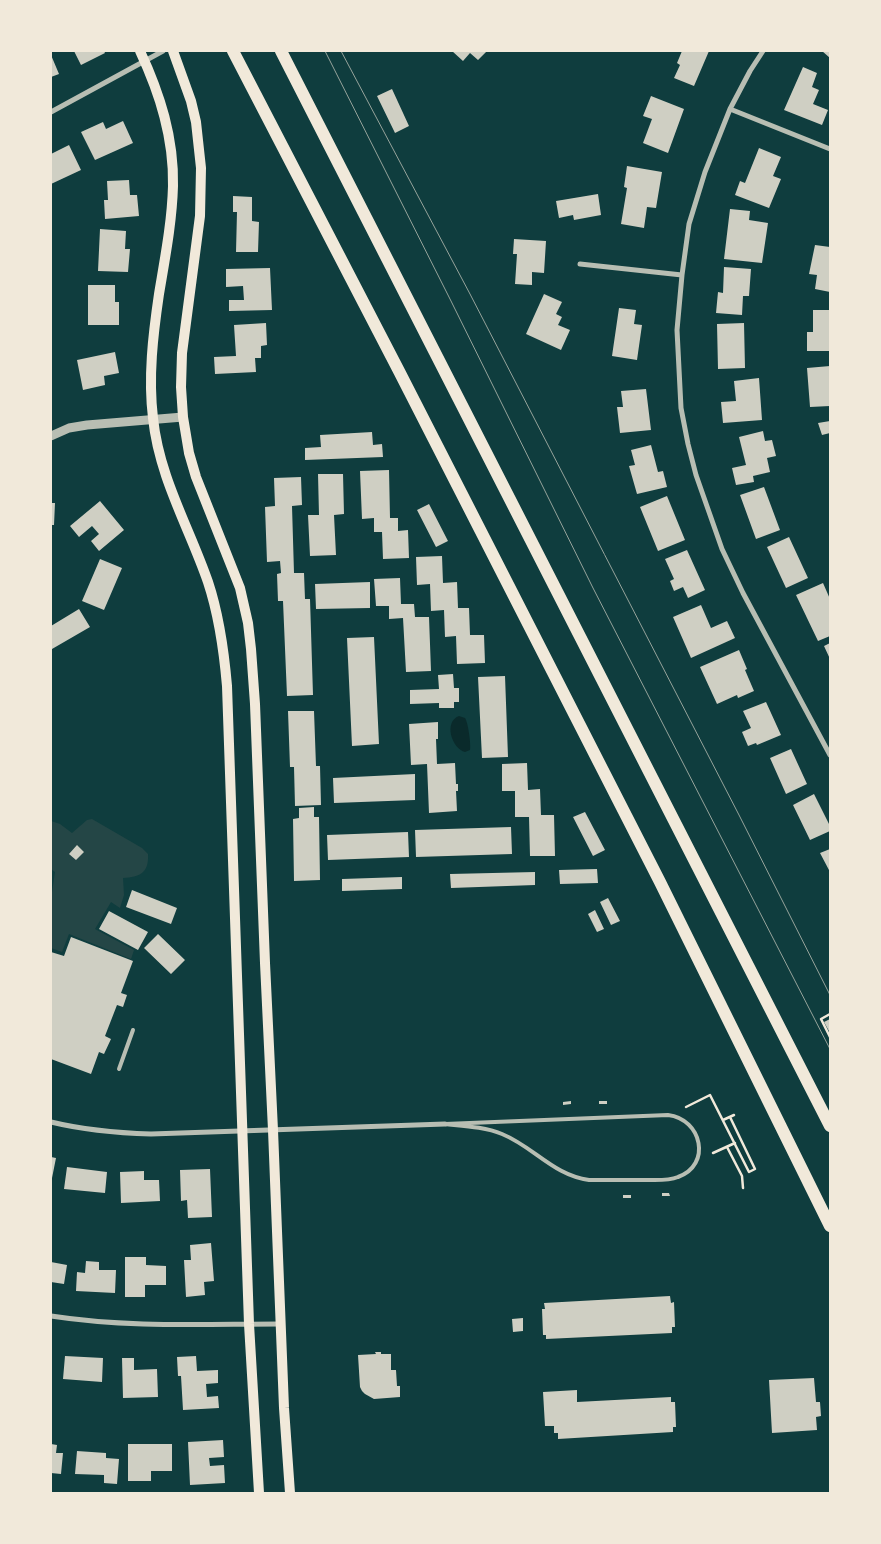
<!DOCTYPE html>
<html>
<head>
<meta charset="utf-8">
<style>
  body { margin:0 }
  #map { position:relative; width:881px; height:1544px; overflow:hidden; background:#0f3d3e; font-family:Literata,serif }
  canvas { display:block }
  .frame { position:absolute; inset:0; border:52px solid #f1e9da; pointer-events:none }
</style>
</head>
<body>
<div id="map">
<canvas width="881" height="1544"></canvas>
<div class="frame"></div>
</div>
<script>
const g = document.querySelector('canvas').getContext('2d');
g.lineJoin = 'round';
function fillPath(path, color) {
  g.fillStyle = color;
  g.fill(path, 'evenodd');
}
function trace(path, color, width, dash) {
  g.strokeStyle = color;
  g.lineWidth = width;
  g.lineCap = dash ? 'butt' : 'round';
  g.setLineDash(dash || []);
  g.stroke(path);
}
const green = new Path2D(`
  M92 819 142 848 148 854C149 873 140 877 123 878L124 895 120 908 111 902 95 929 134 950 131 959 69 934 62 952 51 948V891L52 892 55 872 51 869V821L60 824 72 833 87 820Z`);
const water = new Path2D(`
  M459 716 465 718C468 722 471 744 470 750L465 752C452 749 443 722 459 716Z`);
const building = new Path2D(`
  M74 51H104L105 53 81 65Z
  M452 51H487L478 60 470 53 463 61Z
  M682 51H709L694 86 674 78 680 65 677 63Z
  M822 51H830V58Z
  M51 55 59 74 51 77Z
  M803 67 817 73 812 87 819 90 813 104 828 110 822 125 784 110Z
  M392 89 409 126 395 133 377 96Z
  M651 96 684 109 668 153 643 143 652 119 643 116Z
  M123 121 133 143 95 160 81 132 103 122 106 129Z
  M69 145 81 170 51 184V154Z
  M759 148 781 157 773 176 781 179 769 208 735 195 740 181 745 183Z
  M627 166 662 172 656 208 647 207 644 228 621 224 627 188 624 187Z
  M129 180 130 195H137L139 216 105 219 104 200H108L107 181Z
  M598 194 601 215 574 220 573 215 559 218 556 201Z
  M233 196 252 197V221L259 222 258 252H236L237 212H233Z
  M730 209 750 211 749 220 768 223 762 263 724 259Z
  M100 229 126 231 125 249H130L128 272 98 271Z
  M514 239 546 241 544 273 532 272V285L515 284 517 254H513Z
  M815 245 830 247V292L815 289 817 275 809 274Z
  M724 267 751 269 749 296H743L742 315 716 313 718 292 723 293Z
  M270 268 272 310 229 311V300H244L243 286 226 287V269Z
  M88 285H115V302H119V325H88Z
  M544 294 562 302 556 314 562 317 558 325 570 330 561 350 526 334Z
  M619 308 636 310 634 324 642 325 637 360 612 356Z
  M813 310H830V351H807V332H813Z
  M266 323 267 345 261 346V358H255L256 372 215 374 214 357 236 356 234 325Z
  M744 323 745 368 718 369 717 324Z
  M115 352 119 373 104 376 105 385 83 390 77 360Z
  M830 366V406L810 407 807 368Z
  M759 378 762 420 723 423 721 402 736 401 734 381Z
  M646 389 651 430 620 433 617 407H623L621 391Z
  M830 421V433L822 435 818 423Z
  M763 431 765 441 772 440 776 456 767 458 770 472 753 476 754 482 736 485 732 468 746 465 739 437Z
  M372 432 373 445 382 444 383 457 305 460V448L321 447 320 435Z
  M651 445 658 472 663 471 667 487 637 494 629 466 635 465 631 450Z
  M389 470 390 518H398V531L408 530 409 558 383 559 382 532H374V518L362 519 360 471Z
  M318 474H343L344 514 334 515 336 555 310 556 308 515H319Z
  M301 477 302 505 292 506 294 573H304L305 599H310L313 695 287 696 283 601H278L277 574 281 573 280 561 267 562 265 507 275 506 274 478Z
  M764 487 780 530 756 539 740 495Z
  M667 496 685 540 658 551 640 507Z
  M100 501 124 530 99 551 91 541 99 534 92 526 79 537 70 526Z
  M51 503H55L54 525H51Z
  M429 504 448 541 436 547 417 510Z
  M789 537 808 578 786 588 767 547Z
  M687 550 705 590 688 598 683 587 674 591 670 581 674 579 665 559Z
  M442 556 443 583 457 582 458 608H469L470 635H484L485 663 457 664 456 636 445 637 444 610 431 611 430 584 417 585 416 557Z
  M100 559 122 568 104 610 82 601Z
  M400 578 401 604H414L415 617H429L431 671 406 672 403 618 389 619V606H376L374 579Z
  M370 582V608L316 609 315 584Z
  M823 583 830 599V636L818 641 796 595Z
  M701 605 711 628 727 621 735 638 691 658 673 617Z
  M79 609 90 627 52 649 51 626Z
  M374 637 379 744 352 746 347 638Z
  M830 643V659L824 646Z
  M739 650 747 669 745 670 754 691 738 698 737 695 717 704 700 667Z
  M453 674 454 688H459V702H454V708H439V703L410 704V690L439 689 438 675Z
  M505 676 508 757 482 758 478 677Z
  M766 702 781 735 757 745 756 743 748 746 742 732 751 728 743 711Z
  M288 711H314L316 766H320L321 805 295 806 294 767H290Z
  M438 722V739H436L437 764 455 763 456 784H458V791H456L457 811 429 813 427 764 411 765 409 724Z
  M791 749 807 784 786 794 770 758Z
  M527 763 528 790 540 789 541 815H554L555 856H530L529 817H515V791H502V764Z
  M415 774V800L334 803 333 778Z
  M814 794 830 826V831L810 840 793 805Z
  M314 807V817H319L320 880 294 881 293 819 299 818V808Z
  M585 812 605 850 593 856 573 817Z
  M511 827 512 854 416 857 415 830Z
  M408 832 409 857 328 860 327 835Z
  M77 845 84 852 76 860 69 854Z
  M830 849V872L820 853Z
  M597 869 598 883 560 884 559 870Z
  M535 872V885L451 888 450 874Z
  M402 877V889L342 891V879Z
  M132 890 177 908 171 924 126 907Z
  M608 898 620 921 611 925 600 902Z
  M595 910 604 929 597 932 588 914Z
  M109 911 148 932 138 950 99 929Z
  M158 934 185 960 171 974 144 948Z
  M71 937 133 961 121 993 127 995 123 1007 117 1005 105 1036 111 1039 104 1054 99 1052 91 1074 51 1059V952L64 956Z
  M830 1019V1033L824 1022Z
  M571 1101V1104L563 1105V1102Z
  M599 1101H607V1104H599Z
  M51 1157 56 1158 52 1178H51Z
  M67 1167 107 1172 105 1193 64 1189Z
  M210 1169 212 1217 188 1218 187 1200 181 1201 180 1170Z
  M144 1171V1180H159L160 1201 121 1203 120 1172Z
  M662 1193H669L670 1196H662Z
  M623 1195H631V1198H623Z
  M211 1243 214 1281 204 1282 205 1295 186 1297 184 1260H191L190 1245Z
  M125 1257H146V1265L166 1266V1285H145V1297H125Z
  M86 1261 99 1262V1270H116L115 1293 76 1291 77 1272 85 1273Z
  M51 1262 67 1265 64 1284 51 1282Z
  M670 1296 671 1303 674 1302 675 1327H672V1333L546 1339V1335H543L542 1309H545L544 1303Z
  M523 1318V1331L513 1332 512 1319Z
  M375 1352H381V1354H391V1370H396L397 1386H400V1397L374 1399 365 1394 362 1391 360 1387 358 1355 376 1354Z
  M65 1356 103 1358 102 1382 63 1379Z
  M196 1356 197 1371 218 1370V1383L206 1384 207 1397 218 1396 219 1408 183 1410 181 1376H178L177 1357Z
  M122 1358H134V1370L157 1369 158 1397 123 1398Z
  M814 1378 816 1402H820L821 1416 816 1417 817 1430 772 1433 769 1380Z
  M577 1390V1402L671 1397V1402H675L676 1427H673V1432L558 1439V1433H554V1426H545L543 1392Z
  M223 1440 224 1457 209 1458 210 1466 224 1465 225 1483 190 1485 188 1442Z
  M51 1444 57 1445 56 1453H63L61 1474 51 1473Z
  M128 1444H172V1471H151V1481H128Z
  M77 1451 106 1453V1458L119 1459 117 1484 104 1483V1475L75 1474Z`);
const path = new Path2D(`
  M830 1014 821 1019 830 1037
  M686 1107 710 1095 749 1172 755 1169 730 1117
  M723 1120 734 1115
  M727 1147 742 1176 743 1188
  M713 1153 735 1143`);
const service = new Path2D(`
  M119 1069 133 1030
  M668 1115C702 1119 712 1165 678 1177 668 1181 657 1180 647 1180 628 1180 609 1180 589 1180 553 1175 534 1147 502 1134 485 1127 464 1126 445 1124Z`);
const minor = new Path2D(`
  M763 51 750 71 730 109 705 172 689 224 682 275 677 330 681 408 688 444 696 475 722 549 743 593 830 755
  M730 109 830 149
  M51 112 163 51
  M580 264 682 275
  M51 1122C84 1130 117 1133 151 1134L445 1124
  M51 1316C129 1328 203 1324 280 1324`);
const tertiary = new Path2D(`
  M51 436 69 428 87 425 183 417`);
const secondary = new Path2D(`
  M140 51C160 94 174 138 173 186 172 222 165 258 159 294 153 335 148 377 153 418 159 477 189 527 208 582 219 615 224 651 227 686L249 1324 259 1493
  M173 51 191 101 196 122 201 168 200 216 182 353 181 387 183 417 189 453 196 477 240 588 248 623 251 649 255 704 265 963 273 1130 284 1408 290 1493`);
const motorway = new Path2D(`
  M233 51 400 373 660 882 830 1226
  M281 51 830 1126`);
const tram = new Path2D(`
  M325 51 451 301 593 588 830 1049
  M341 51 470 294 739 815 830 995`);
fillPath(green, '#244646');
fillPath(water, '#0a2a2b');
fillPath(building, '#cfcfc3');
trace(path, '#f1e9da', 2.5);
trace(service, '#b8beb3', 4);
trace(minor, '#b8beb3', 5);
trace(tertiary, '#b8beb3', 9);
trace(secondary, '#f1e9da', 10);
trace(motorway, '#f1e9da', 12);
trace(tram, '#97a49c', 1);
</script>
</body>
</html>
